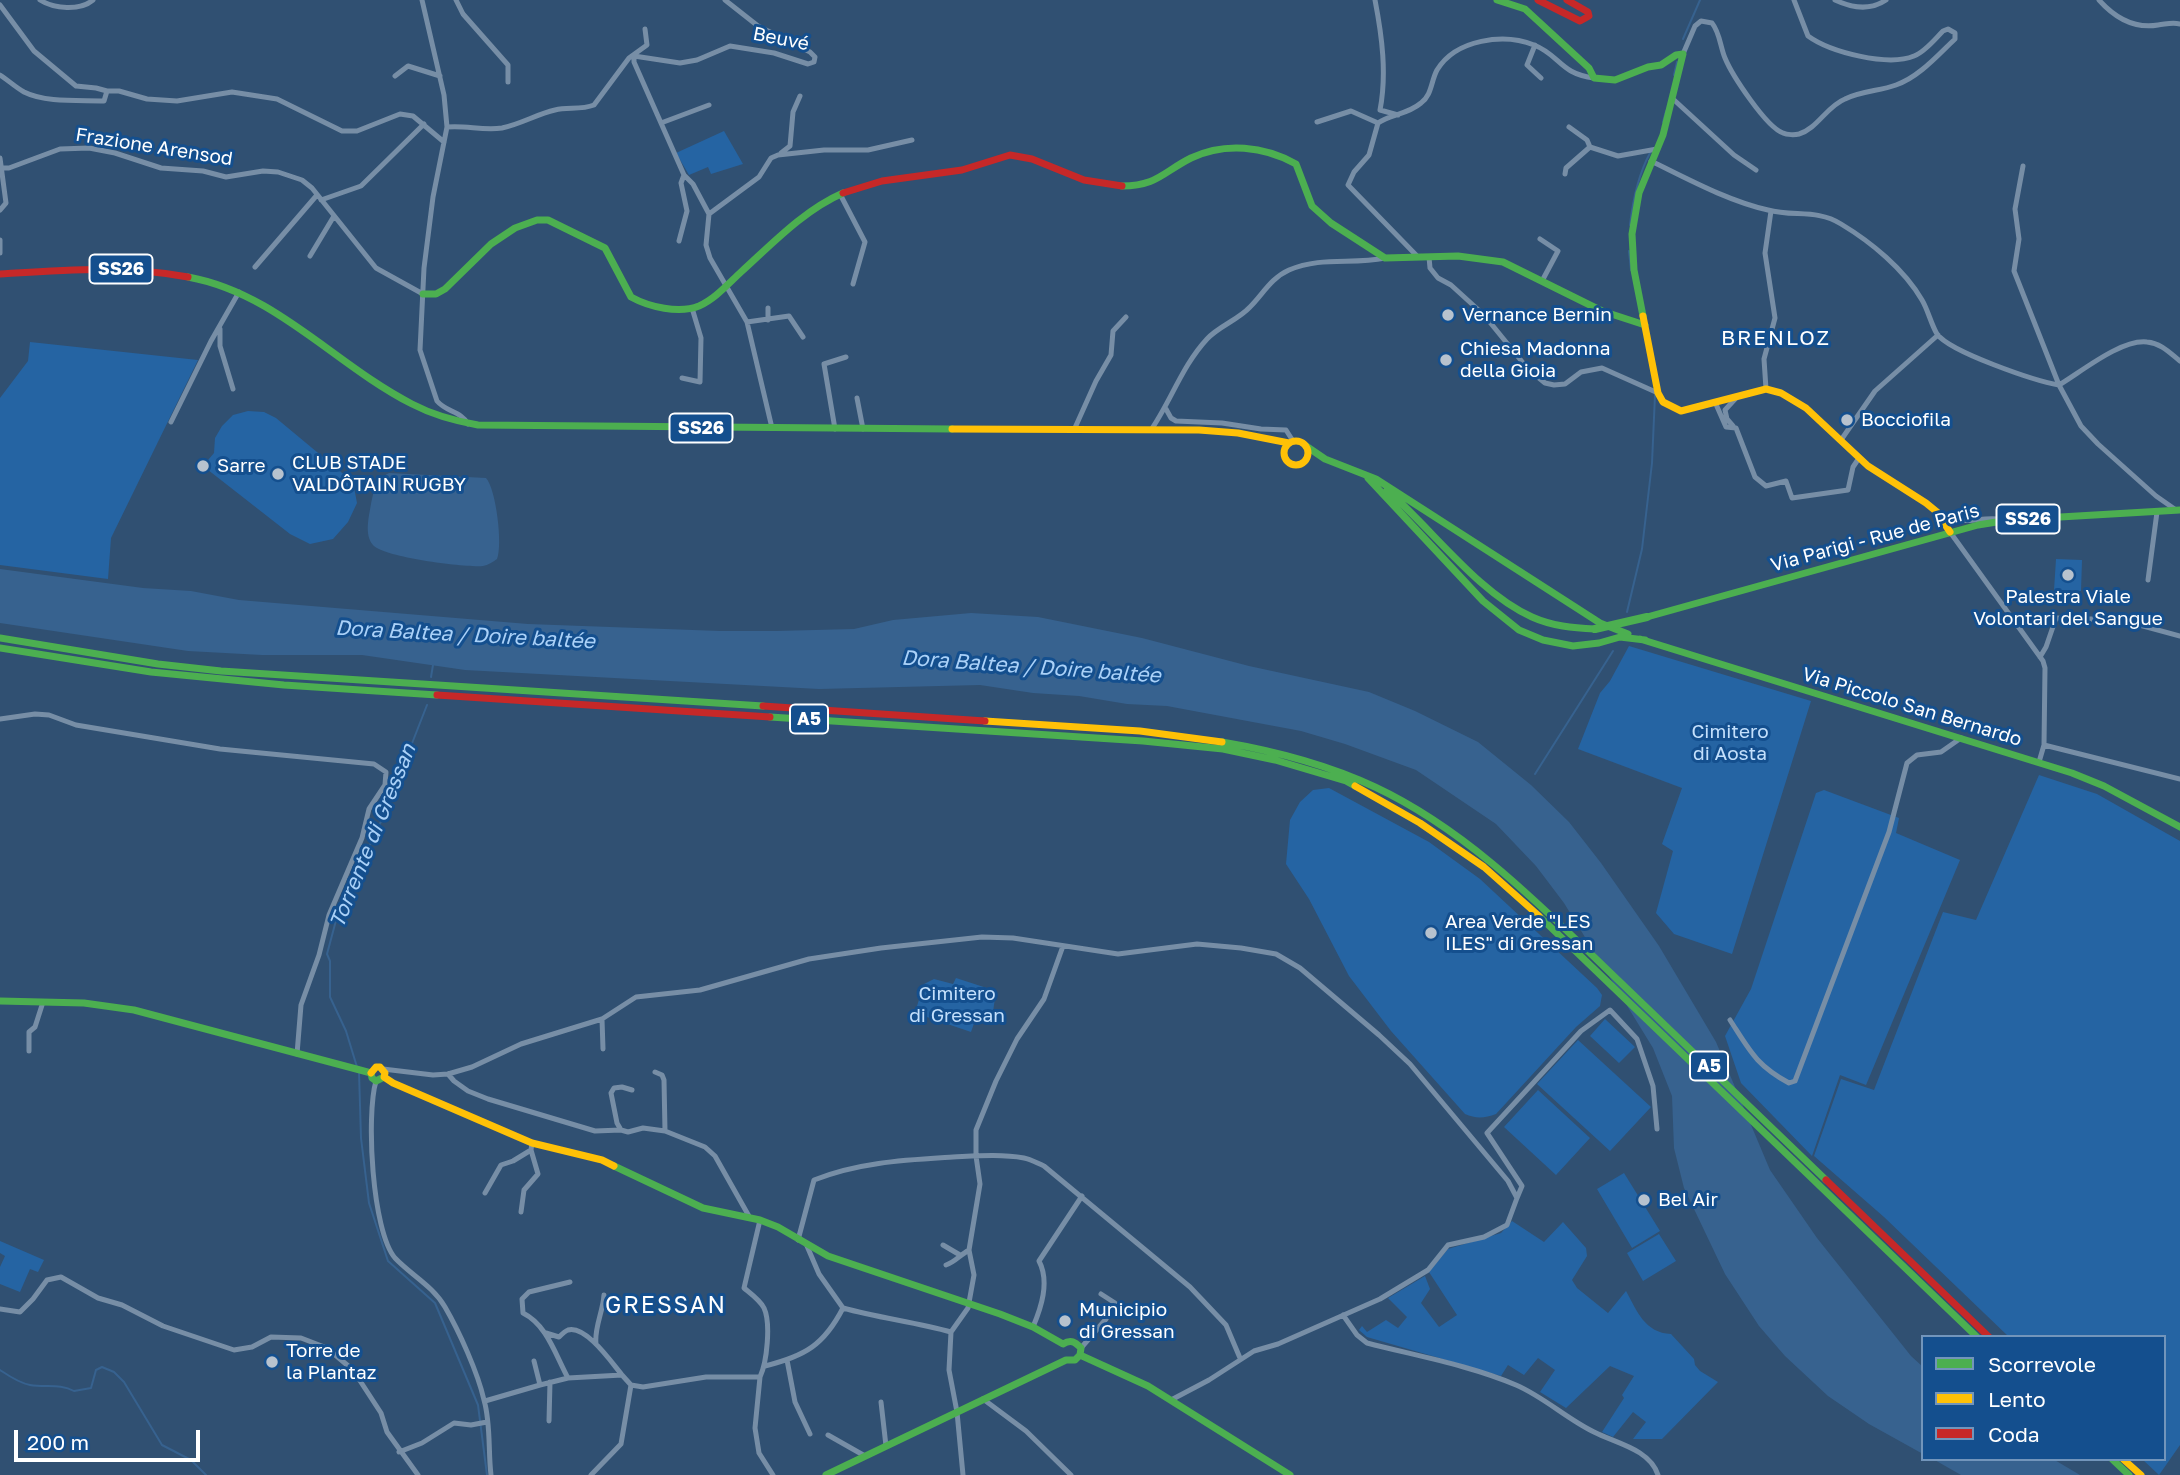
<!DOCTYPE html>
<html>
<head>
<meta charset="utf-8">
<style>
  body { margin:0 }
  #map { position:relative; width:2180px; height:1475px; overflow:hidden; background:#305072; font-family:"Golos Text",sans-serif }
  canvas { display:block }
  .legend { position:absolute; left:1921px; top:1335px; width:245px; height:126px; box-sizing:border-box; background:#144f8e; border:2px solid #7295bb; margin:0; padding:9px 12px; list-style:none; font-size:21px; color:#fff }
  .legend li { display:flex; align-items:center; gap:14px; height:35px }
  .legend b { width:35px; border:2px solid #7295bb }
  .scale { position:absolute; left:14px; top:1430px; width:186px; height:32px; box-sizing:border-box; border:4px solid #fff; border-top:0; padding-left:9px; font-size:21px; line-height:24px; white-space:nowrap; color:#fff; -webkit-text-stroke:5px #144f8e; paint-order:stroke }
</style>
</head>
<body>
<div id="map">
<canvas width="2180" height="1475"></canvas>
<ul class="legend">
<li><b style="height:9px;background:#4caf50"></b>Scorrevole</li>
<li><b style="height:9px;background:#ffc107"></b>Lento</li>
<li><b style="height:9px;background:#c62828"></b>Coda</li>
</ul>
<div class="scale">200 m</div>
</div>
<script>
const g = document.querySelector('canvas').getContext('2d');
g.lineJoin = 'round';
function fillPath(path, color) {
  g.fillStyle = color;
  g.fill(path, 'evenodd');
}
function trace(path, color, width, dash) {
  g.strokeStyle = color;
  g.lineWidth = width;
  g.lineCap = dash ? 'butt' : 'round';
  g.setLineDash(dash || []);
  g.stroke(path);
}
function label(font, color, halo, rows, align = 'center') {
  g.font = font + ' "Golos Text",sans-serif';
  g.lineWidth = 6;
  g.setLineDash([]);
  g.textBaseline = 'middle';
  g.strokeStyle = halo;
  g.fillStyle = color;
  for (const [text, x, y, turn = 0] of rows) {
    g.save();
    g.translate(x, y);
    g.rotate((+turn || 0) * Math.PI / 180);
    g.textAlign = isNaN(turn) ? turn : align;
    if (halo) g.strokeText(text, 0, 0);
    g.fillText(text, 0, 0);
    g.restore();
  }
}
const green = new Path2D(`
  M724 131 743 164 711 174 708 167 689 175 676 153Z
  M30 342 198 360 111 538 108 579 0 565V398L28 361Z
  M248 411 264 412 276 418 353 482 357 503 348 522 333 539 310 544 290 534 203 466 214 453 215 438 222 426 233 415Z
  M2056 559 2082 560 2081 591 2054 590Z
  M1629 646 1811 701 1732 954 1674 934 1656 913 1673 851 1662 844 1682 788 1578 749 1600 693 1610 681Z
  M2039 775 2097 794 2180 841V1445L2159 1475 2142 1459H2164V1337H2009L1884 1217 1814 1156 1841 1079 1874 1090 1943 912 1976 920Z
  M1329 788 1429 842 1480 879 1597 988 1602 995 1600 1006 1576 1027 1496 1114C1485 1118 1476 1119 1465 1114L1391 1031 1349 976 1309 899 1286 864 1290 820 1300 802 1313 790Z
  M1824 790 1899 818 1896 833 1960 860 1866 1085 1840 1075 1812 1156 1741 1083 1725 1036 1751 989 1816 793Z
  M956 978 996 991 992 1019 977 1015 971 1032 921 1015 917 1006 924 984 934 979 953 984Z
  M1605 1019 1635 1047 1619 1063 1590 1036Z
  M1578 1040 1651 1107 1610 1151 1537 1084Z
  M1538 1090 1590 1138 1556 1175 1504 1127Z
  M1624 1173 1660 1231 1632 1248 1597 1189Z
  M1512 1221 1544 1242 1563 1222 1586 1248 1587 1256 1572 1280 1577 1288 1608 1313 1626 1291C1637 1311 1645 1333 1671 1334L1694 1359 1695 1365 1700 1371 1718 1382 1662 1439H1633L1646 1422 1633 1412 1613 1437 1602 1432 1624 1398 1622 1395 1634 1376 1610 1366 1566 1408 1540 1392 1555 1370 1538 1358 1524 1375 1508 1365 1501 1376 1367 1337 1359 1330 1362 1326 1367 1332 1386 1320 1398 1328 1407 1317 1388 1298 1425 1276 1430 1289 1421 1303 1439 1327 1457 1315 1429 1272 1448 1249 1501 1233Z
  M1659 1234 1676 1261 1643 1281 1627 1253Z
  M0 1241 44 1260 38 1272 30 1269 20 1292 0 1284V1267L5 1256 0 1253Z`);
const water = new Path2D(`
  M389 473 486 478C496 489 503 545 497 559 493 562 488 565 483 566 467 568 382 557 373 545 364 535 369 516 371 504 374 490 376 479 389 473Z
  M0 569 143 588 191 591 239 600 528 624 720 631H776L854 629 893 620 971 613 1038 617 1142 638 1249 666 1369 692 1415 711 1478 742 1531 785 1569 822 1601 863 1659 946 1716 1042 1770 1170 1817 1238 1911 1356 1923 1367V1454L1869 1424 1828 1396 1785 1356 1759 1326 1725 1274 1684 1188 1674 1148 1672 1096 1653 1048 1564 903 1536 866 1496 824 1416 770 1345 744 1301 731 1167 706 1127 704 1079 696 1033 693 980 685 819 689 465 670 362 655H262L188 651 0 623Z
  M1933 1459H2053L2080 1475H1961Z`);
const stream = new Path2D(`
  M1683 39 1700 0
  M1674 75 1677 62
  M1663 122 1666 111
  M1630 225C1633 199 1638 175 1650 153
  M1629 251 1631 270
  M1627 612 1642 549 1652 463 1655 395
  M431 677 433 665
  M1535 774 1613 651
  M357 1067 346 1031 330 997V961L327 954 338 913 384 815 427 705
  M359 1072 361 1138 369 1203 388 1261 435 1303 478 1405 487 1475
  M0 1370C9 1376 19 1383 30 1385 45 1388 60 1383 74 1391L91 1388 96 1370 102 1367 114 1372 124 1382 162 1445 191 1460 206 1475`);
const street = new Path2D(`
  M40 0C54 9 80 11 93 0
  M422 0 444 95 447 127 433 197 424 268 420 350 437 401C446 412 461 411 468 424
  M456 0 463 14 508 65V82
  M725 0 758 26 810 52 815 57 814 62 808 64 774 53 730 46 697 60 680 63 634 56V62L684 175 693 184 709 214 706 245 710 258 747 322 772 428
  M1375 0C1382 36 1387 74 1380 110L1398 115
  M1835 0C1852 8 1870 11 1886 0
  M2099 0C2115 18 2134 29 2158 25 2167 24 2172 22 2180 24
  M0 5 34 51 76 86 96 88 107 91
  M1535 45 1527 65 1541 78
  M1683 54 1695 26 1701 21 1712 23C1720 33 1720 46 1725 58 1732 75 1766 127 1783 133 1787 135 1795 135 1799 134 1817 129 1827 106 1845 99 1861 91 1880 91 1896 85 1919 77 1938 55 1955 39V33L1948 29 1943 31C1935 39 1925 52 1914 56 1888 67 1830 52 1808 36L1794 0
  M0 75C8 80 15 87 24 92 46 103 79 100 104 101L107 91H119L147 99 177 101 232 92 277 99 342 131H357L400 114 413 116 444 142
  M395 76 408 66 440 76
  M1673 99 1734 155 1756 170
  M1317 122 1351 111 1378 123
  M661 123 709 105
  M447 127C466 125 483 131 502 128 521 124 537 114 555 110 568 107 581 110 594 105L629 58 647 45 645 29
  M1569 127 1587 140 1590 147
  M781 153 790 146 793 112 800 96
  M0 158 6 203 0 210
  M1651 161C1688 179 1728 201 1768 210 1794 217 1817 209 1841 224 1871 242 1904 269 1922 300 1928 310 1931 324 1937 334 1950 352 2035 381 2059 385
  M2023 166 2015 209 2019 239 2014 271 2059 385 2081 426 2098 444 2156 496 2176 510
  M0 168H9L60 149 89 148 115 153 161 168 203 171 226 177 263 171 278 172 302 180 312 188 376 268 423 294
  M1565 174 1566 168 1590 147 1618 156 1657 149
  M840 194 865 242 853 284
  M321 200 361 186 424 124
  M709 214 759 177 771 158 778 155 824 150H868L912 140
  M1540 239 1558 251 1542 281
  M0 240V253
  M679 241 687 211 681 183 684 175
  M310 256 334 216
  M1417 256 1348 185 1354 172 1369 155 1378 123C1390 114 1407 115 1421 103 1432 95 1431 81 1437 70 1456 39 1504 33 1534 45 1560 55 1560 74 1594 78
  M1429 257 1430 268 1438 278 1451 285 1484 315 1528 369 1545 383 1554 385 1565 384 1581 372 1602 368 1658 393
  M255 267 317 195
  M768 320V308
  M747 322 789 316 803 337
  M220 329V346L233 389
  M682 378 700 382 701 338 692 308
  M2059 385C2081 372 2121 339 2147 342 2161 343 2170 353 2180 361
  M1766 389 1764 359 1775 318 1765 253 1771 211
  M857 398 863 429
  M1715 402 1726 427 1736 428 1755 477 1766 486 1786 481 1792 498 1848 490 1853 467 1859 458
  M1166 409 1171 418 1176 421 1222 423 1261 429 1286 430 1293 441
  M171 422 211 341 239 292
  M1733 426 1727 419 1725 410 1736 398
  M835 429 824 364 846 357
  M1074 430 1096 381 1111 355 1113 331 1126 317
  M1151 430C1171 401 1182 366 1207 339 1219 326 1238 320 1250 307 1263 294 1271 278 1289 270 1322 256 1352 265 1385 258
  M1841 440 1875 391 1938 335
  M1940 515C1959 526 1978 517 1998 519
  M1950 532 2043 661 2045 668 2044 745 2039 762
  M2148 580 2157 512
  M2040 657 2046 647 2056 618H2060L2121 620 2180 636
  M0 719 35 714 49 715 76 725 220 749 374 764 386 772 385 785 369 809 362 838 329 915 319 955 301 1005 297 1054
  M2044 745 2180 779
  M602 1019 603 1049
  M1730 1020C1750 1051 1756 1065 1789 1083L1795 1081 1889 832 1907 763 1917 755 1941 752 1961 738
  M29 1051V1032L35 1027 43 1002
  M383 1069 433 1075 448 1074 472 1067 521 1044 602 1019 636 997 700 990 809 959 881 948 982 937 1013 938 1118 954 1197 944 1241 948 1276 954 1300 968 1379 1035 1410 1064 1508 1181 1517 1198 1507 1225 1484 1237 1448 1245 1428 1270 1380 1299 1278 1344 1254 1351 1209 1380 1171 1400
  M655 1072 662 1075 664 1080 665 1131
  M448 1074 454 1081 468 1091 488 1099 595 1131 621 1130
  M376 1081C366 1115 372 1231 395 1258 411 1275 433 1286 445 1307 459 1331 478 1373 484 1400 491 1424 488 1451 491 1475
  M632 1090 622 1087 614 1088 611 1093 617 1123 621 1130 628 1132 643 1128 665 1131 705 1147 715 1156 750 1218
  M485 1193 501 1165 513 1161 531 1150 532 1143
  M1517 1198 1522 1186 1487 1133 1581 1031 1610 1010 1637 1039 1653 1086 1657 1129
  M521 1212 524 1190 538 1174 531 1150
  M760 1220 744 1288C750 1293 760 1300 764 1308 771 1323 767 1362 760 1377
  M798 1240 814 1180C859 1162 906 1160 953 1157 976 1156 1001 1154 1024 1158 1030 1159 1037 1163 1044 1166L1190 1287 1226 1325 1240 1358
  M943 1245 960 1255
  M946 1265C955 1262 960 1255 969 1250
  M843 1308C879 1318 915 1322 951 1332
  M0 1309 20 1312 33 1299 47 1280 61 1277 98 1298 122 1305 163 1326 234 1350 252 1347 271 1337 301 1338 327 1348 353 1370 381 1413 387 1432 418 1475
  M1343 1315 1357 1335 1367 1343C1417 1356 1469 1365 1516 1385 1544 1397 1567 1419 1594 1432 1615 1443 1650 1449 1658 1475
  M1033 1327C1041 1308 1050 1282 1039 1261L1082 1196
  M546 1333 559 1337C562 1334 565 1331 568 1330 586 1325 612 1363 622 1375
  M596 1344C594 1328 603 1312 604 1295
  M1081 1348 1106 1319 1115 1303 1101 1294
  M787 1360 795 1402 810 1434
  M765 1366C805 1356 824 1345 843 1308L819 1274 807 1246
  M568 1378C555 1354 547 1325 523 1313L522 1299 529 1292 570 1282
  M540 1385 568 1378 622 1375 631 1385 621 1444 591 1475
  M631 1385 643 1387 706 1377H760L755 1428 759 1453 773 1475
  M983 1399 1026 1431 1071 1475
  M485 1401 540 1385 534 1361
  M881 1402 886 1446
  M549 1421 550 1382
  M828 1435 865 1456
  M399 1452 422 1443 454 1423 471 1425 487 1422
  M963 1475 957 1412 949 1370 951 1332 968 1308 974 1275 969 1250 980 1184 976 1156V1130L996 1081 1017 1039 1044 999 1063 946`);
const fast = new Path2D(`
  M1497 0 1525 9 1589 68 1594 78 1615 80 1648 67 1661 65 1676 55 1683 54 1663 135 1639 193 1632 234 1634 270 1643 316
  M1122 186C1157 186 1163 172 1191 158 1225 142 1264 146 1296 164L1312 206 1331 223 1385 258 1458 256 1503 262 1602 311 1645 325
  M188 277C276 293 334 364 412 404 433 415 455 421 478 425L952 429
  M423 294H436L445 289 491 244 515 228 537 220H548L605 248 631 297C649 307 679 314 699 306 715 299 728 284 741 272 772 244 804 210 843 193
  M1306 446 1325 459 1376 479 1600 623 1628 634
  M1368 478 1483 601 1519 630 1543 640 1573 646 1599 643 1620 637 1645 640
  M1387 490C1432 529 1478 593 1532 617 1552 626 1573 628 1595 629
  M1647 617 1978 525 2009 520 2180 510
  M0 638 158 664 221 671 763 706
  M1640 639 2072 773 2104 786 2180 827
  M0 648 151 672 284 685 437 695
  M770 717 1143 741 1223 749 1275 760 1346 781 1355 786
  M1222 742C1275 751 1326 764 1375 787 1469 831 1545 910 1619 981 1688 1047 1757 1113 1826 1180
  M1539 916 1977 1337
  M0 1001 84 1003 134 1010 360 1070 371 1073 372 1078 376 1081 384 1077
  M614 1166 703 1208 760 1220 778 1227 828 1256 1000 1314 1033 1327 1063 1344C1071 1339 1075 1342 1081 1348L1080 1355
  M1080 1355 1148 1386 1290 1475
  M2112 1459 2129 1475
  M826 1475 1066 1360H1075L1080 1355`);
const slow = new Path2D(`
  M1643 316 1658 393 1663 402 1681 411 1766 389 1781 393 1806 408 1868 466 1926 503 1937 512 1950 532
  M952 429 1199 430 1238 433 1289 443
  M1284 453a12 12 0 1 1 24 0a12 12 0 1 1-24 0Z
  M985 721 1140 731 1222 742
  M1355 786 1420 823 1484 867 1539 916
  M371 1073 376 1067H380L385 1073 384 1077 393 1083 532 1143 602 1160 614 1166
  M2123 1459 2141 1475`);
const jam = new Path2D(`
  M1538 0 1580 21 1589 16 1588 12 1567 0
  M843 193 882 181 962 170 1010 155 1032 159 1084 180 1122 186
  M0 274C63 270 125 265 188 277
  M437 695 770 717
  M763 706 985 721
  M1826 1180 1989 1337`);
const fastBridge = new Path2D(`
  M1595 629 1647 617`);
const markers = [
  [1448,315,7,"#b7c2ce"],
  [1446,360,7,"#b7c2ce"],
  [1847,420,7,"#b7c2ce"],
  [203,466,7,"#b7c2ce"],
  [278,474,7,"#b7c2ce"],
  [2068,575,7,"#b7c2ce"],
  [1431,933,7,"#b7c2ce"],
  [1644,1200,7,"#b7c2ce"],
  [1065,1321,7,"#b7c2ce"],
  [272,1362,7,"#b7c2ce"]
];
const shields = [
  [121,269,63],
  [701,428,63],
  [2028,519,63],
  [809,719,38],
  [1709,1066,38]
];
const shieldNames = [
  ["SS26",121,269],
  ["SS26",701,428],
  ["SS26",2028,519],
  ["A5",809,719],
  ["A5",1709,1066]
];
const streetNames = [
  ["Beuvé",781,39,11],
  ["Frazione Arensod",154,147,9],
  ["Via Parigi - Rue de Paris",1875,538,-15],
  ["Via Piccolo San Bernardo",1912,707,17]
];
const poiNames = [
  ["Vernance Bernin",1462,315],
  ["Chiesa Madonna",1460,349],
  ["della Gioia",1460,371],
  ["Bocciofila",1861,420],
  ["CLUB STADE",292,463],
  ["VALDÔTAIN RUGBY",292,485],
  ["Sarre",217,466],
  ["Palestra Viale",2068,597,"center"],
  ["Volontari del Sangue",2068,619,"center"],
  ["Area Verde \"LES",1445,922],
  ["ILES\" di Gressan",1445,944],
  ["Bel Air",1658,1200],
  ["Municipio",1079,1310],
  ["di Gressan",1079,1332],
  ["Torre de",286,1351],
  ["la Plantaz",286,1373]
];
const parkNames = [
  ["Cimitero",1730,732],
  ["di Aosta",1730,754],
  ["Cimitero",957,994],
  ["di Gressan",957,1016]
];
const neighbourhoodNames = [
  ["BRENLOZ",1776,338]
];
const waterNames = [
  ["Dora Baltea / Doire baltée",465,635,3],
  ["Dora Baltea / Doire baltée",1031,667,4],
  ["Torrente di Gressan",373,836,-68]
];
const quarterNames = [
  ["GRESSAN",666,1306]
];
fillPath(green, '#2564a3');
fillPath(water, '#37628f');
trace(stream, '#37628f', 2);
trace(street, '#778ea6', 5);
trace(fast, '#4caf50', 7);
trace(slow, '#ffc107', 7);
trace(jam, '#c62828', 7);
trace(fastBridge, '#4caf50', 8);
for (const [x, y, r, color] of markers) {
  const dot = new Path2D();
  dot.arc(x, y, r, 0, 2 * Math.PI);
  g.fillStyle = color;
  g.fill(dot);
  trace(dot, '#144f8e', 2.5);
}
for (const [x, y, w] of shields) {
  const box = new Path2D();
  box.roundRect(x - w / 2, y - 14.5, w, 29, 5);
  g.fillStyle = '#144f8e';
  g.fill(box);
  trace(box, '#fff', 2);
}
label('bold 18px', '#fff', null, shieldNames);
label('19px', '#fff', '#144f8e', streetNames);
label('19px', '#fff', '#144f8e', poiNames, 'left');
label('19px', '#c4e0fc', '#144f8e', parkNames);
g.letterSpacing = '2px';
label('21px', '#fff', '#144f8e', neighbourhoodNames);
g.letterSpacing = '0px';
label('italic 21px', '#aad1f8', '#144f8e', waterNames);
g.letterSpacing = '2px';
label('23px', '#fff', '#144f8e', quarterNames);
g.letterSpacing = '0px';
</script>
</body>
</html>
